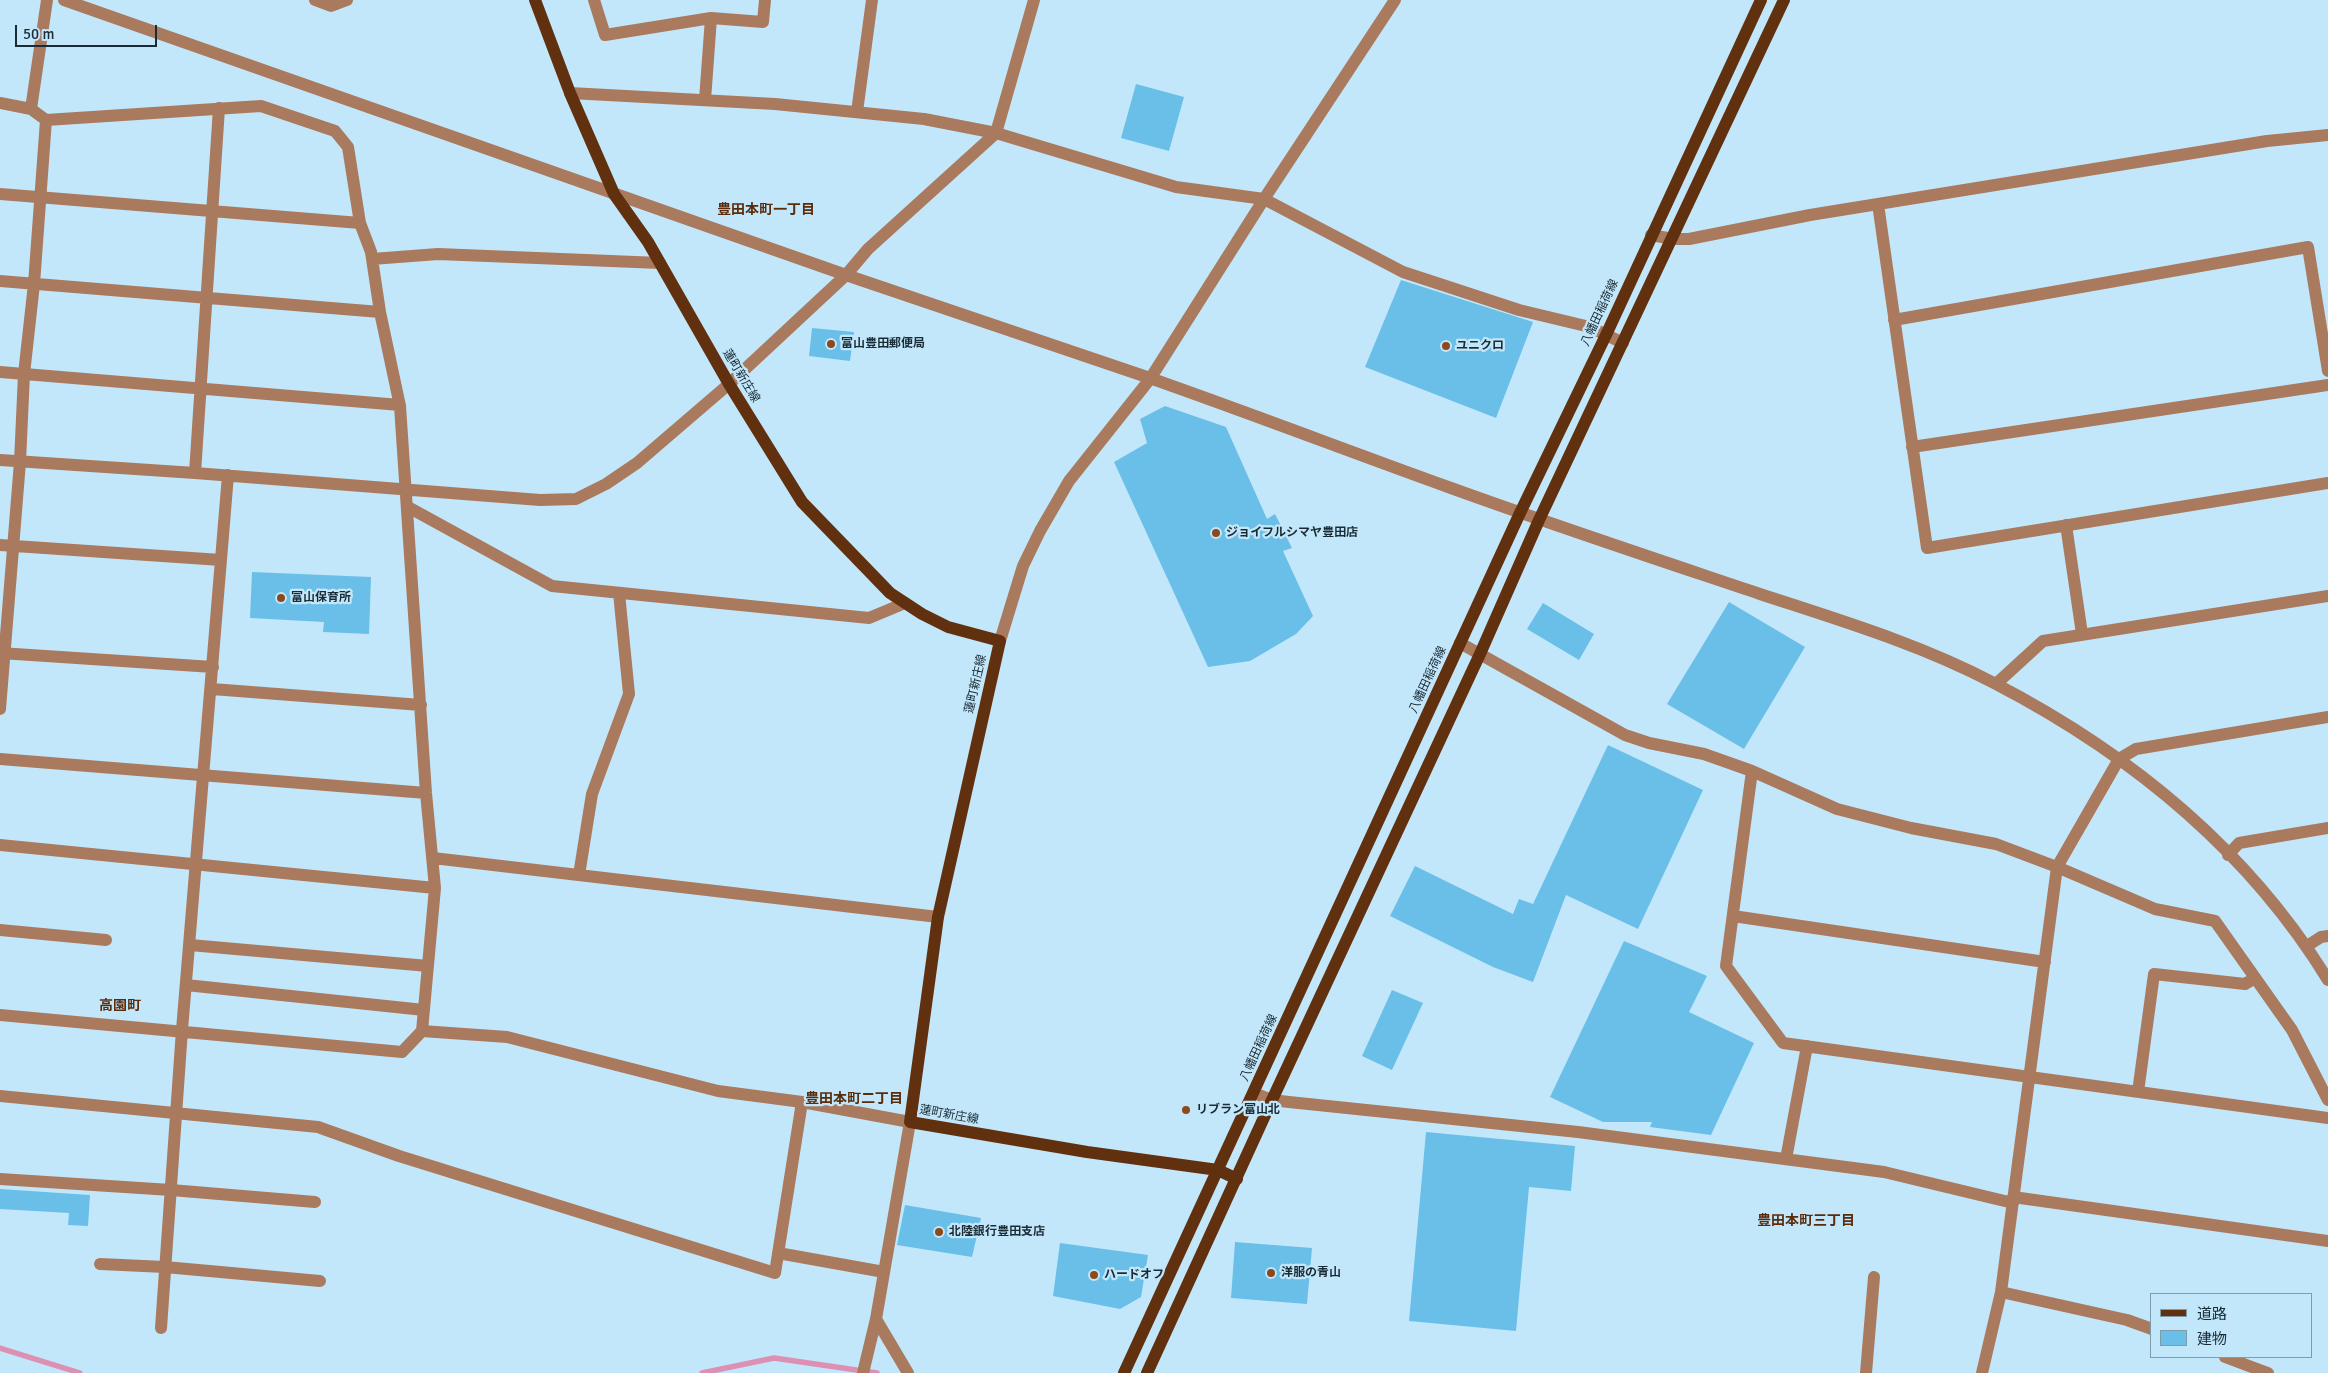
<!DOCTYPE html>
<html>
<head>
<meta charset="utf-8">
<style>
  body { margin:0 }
  #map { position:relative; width:2328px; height:1373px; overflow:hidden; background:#c3e7fa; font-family:Signika,"Noto Sans JP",sans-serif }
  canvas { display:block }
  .legend { position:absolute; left:2150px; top:1293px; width:162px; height:65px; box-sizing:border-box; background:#c3e7fa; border:1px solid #7f9cab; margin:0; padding:6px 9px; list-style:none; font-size:15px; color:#192b34 }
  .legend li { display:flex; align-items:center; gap:10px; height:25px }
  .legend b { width:25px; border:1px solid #7f9cab }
  .scale { position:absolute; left:15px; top:25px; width:142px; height:22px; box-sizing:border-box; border:2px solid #192b34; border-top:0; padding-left:6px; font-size:15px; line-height:18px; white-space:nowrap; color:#192b34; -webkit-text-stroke:4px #c3e7fa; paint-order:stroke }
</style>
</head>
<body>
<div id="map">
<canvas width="2328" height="1373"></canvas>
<ul class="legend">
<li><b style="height:6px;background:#61310f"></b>道路</li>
<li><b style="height:14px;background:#6abfe9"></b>建物</li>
</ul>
<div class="scale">50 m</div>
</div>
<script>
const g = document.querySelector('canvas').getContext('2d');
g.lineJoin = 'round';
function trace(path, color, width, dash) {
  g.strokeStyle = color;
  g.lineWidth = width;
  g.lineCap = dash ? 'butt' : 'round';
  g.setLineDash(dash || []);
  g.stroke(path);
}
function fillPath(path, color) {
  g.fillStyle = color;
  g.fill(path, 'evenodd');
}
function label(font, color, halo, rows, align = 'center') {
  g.font = font + ' Signika,"Noto Sans JP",sans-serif';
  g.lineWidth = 4.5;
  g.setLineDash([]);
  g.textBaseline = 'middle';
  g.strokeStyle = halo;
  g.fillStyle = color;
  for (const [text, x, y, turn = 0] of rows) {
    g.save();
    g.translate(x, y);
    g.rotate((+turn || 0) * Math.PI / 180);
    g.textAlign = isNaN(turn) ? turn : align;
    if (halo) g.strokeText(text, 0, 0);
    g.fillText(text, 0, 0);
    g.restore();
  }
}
const stream = new Path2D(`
  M0 1348 80 1373
  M702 1373 774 1358 877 1373`);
const building = new Path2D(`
  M1136 84 1184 97 1169 151 1121 138Z
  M1401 280 1533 322 1496 418 1365 367Z
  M812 328 854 332 850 361 809 356Z
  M1165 406 1226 427 1267 519 1275 514 1292 548 1283 551 1313 616 1296 634 1250 661 1208 667 1114 462 1147 443 1140 419Z
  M252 572 371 577 369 634 323 632 324 622 250 618Z
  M1729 602 1805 647 1744 749 1667 704Z
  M1543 603 1594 634 1579 660 1527 629Z
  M1608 745 1703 790 1638 929 1566 895 1533 982 1493 967 1390 916 1415 866 1513 914 1519 899 1533 904Z
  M1624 941 1707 976 1689 1012 1754 1043 1711 1135 1650 1127 1652 1122H1603L1550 1097Z
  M1392 990 1423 1003 1392 1070 1362 1056Z
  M1426 1132 1575 1146 1571 1191 1529 1187 1516 1331 1409 1321Z
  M0 1189 90 1195 88 1226 68 1225 69 1213 0 1209Z
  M905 1205 981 1218 972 1257 897 1245Z
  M1235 1242 1312 1248 1307 1304 1231 1298Z
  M1060 1243 1148 1255 1141 1297 1120 1309 1053 1296Z`);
const minor = new Path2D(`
  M64 0C325 92 585 185 846 275 945 309 1045 342 1144 376 1247 412 1348 451 1451 488 1553 525 1656 559 1760 594 1839 620 1920 644 1994 683 2129 753 2248 850 2328 980
  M315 0 331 6 347 0
  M594 0 605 35 711 18 763 22 765 0
  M570 93 775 104 924 119 996 133 1176 187 1264 199 1403 272 1519 310 1590 327 1623 343
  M705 100 711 18
  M0 103 31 109
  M857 112 872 0
  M0 194 360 223
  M1878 204 1927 548 2328 483
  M1651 235 1673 239H1689L1810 215 2267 141 2328 135
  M372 259 438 254 660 263
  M0 281 380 312
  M1894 320 2308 247 2328 371
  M0 372 400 405
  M1912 447 2328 385
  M0 460 195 473 540 500 576 499 606 484 637 463 729 384 846 275 868 249 996 133 1034 0
  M195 473 219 108
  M408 507 552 586 869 618 905 603
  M2066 525 2082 634
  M0 545 221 560
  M1000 641 1023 566 1040 531 1069 481 1150 379 1264 199 1395 0
  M1460 643 1625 735 1649 743 1704 754 1752 771 1837 809 1911 828 1996 844 2057 867 2155 909 2215 921 2292 1030 2328 1100
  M0 653 213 667
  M1996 684 2043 641 2328 596
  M212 689 421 705
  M0 709 20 462 24 374 34 284 46 120
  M0 759 426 793
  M1752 771 1726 966 1783 1043 2328 1118
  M0 845 435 888
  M2228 855 2239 843 2328 828
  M433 858 938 917
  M579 875 592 794 629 694 619 593
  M1733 916 2045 962
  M0 930 106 940
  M190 945 428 966
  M2307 946 2321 937 2328 936
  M186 985 424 1010
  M0 1015 402 1052 422 1031 435 888 426 793 400 406 380 312 371 252 360 223 348 147 335 131 261 106 46 120 31 109 47 0
  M422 1031 507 1037 718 1091 802 1102 910 1122 876 1319 863 1373
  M2138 1092 2154 974 2245 984 2255 978
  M1254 1093 1272 1100 1289 1102 1578 1132 1884 1172 2013 1203
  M0 1096 318 1127 399 1156 775 1273 802 1102
  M1786 1159 1807 1046
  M0 1179 171 1190 315 1202
  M2013 1197 2328 1241
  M778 1253 884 1272
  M100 1264 165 1267 320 1281
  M2001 1292 2127 1320 2152 1329
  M876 1319 908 1373
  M161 1328 182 1030 228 475
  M2225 1357 2268 1373
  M1866 1373 1874 1277
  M1982 1373 2001 1292 2057 867 2119 759 2136 749 2328 717`);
const major = new Path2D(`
  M535 0 570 93 614 194 648 242 729 384 802 502 890 593 922 614 948 627 1000 641 938 917 910 1122 1087 1152 1218 1170 1237 1179
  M1124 1373 1520 513 1606 335 1761 0
  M1147 1373 1272 1100 1480 654 1539 520 1784 0`);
const markers = [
  [831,344,5,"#8d491b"],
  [1446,346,5,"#8d491b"],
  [1216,533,5,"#8d491b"],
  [281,598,5,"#8d491b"],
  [1186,1110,5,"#8d491b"],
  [939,1232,5,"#8d491b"],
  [1271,1273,5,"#8d491b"],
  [1094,1275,5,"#8d491b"]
];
const streetNames = [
  ["八幡田稲荷線",1600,313,-65],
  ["蓮町新庄線",741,376,59],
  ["八幡田稲荷線",1428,680,-65],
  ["蓮町新庄線",976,684,-77],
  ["八幡田稲荷線",1259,1048,-65],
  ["蓮町新庄線",949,1115,10]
];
const poiNames = [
  ["富山豊田郵便局",841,344],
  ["ユニクロ",1456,346],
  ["ジョイフルシマヤ豊田店",1226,533],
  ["富山保育所",291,598],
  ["リブラン富山北",1196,1110],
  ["北陸銀行豊田支店",949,1232],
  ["洋服の青山",1281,1273],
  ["ハードオフ",1104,1275]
];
const neighbourhoodNames = [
  ["豊田本町一丁目",766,210],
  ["高園町",120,1006],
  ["豊田本町二丁目",854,1099],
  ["豊田本町三丁目",1806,1221]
];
trace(stream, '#dc90b2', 5.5);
fillPath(building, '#6abfe9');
trace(minor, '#aa7a5e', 12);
trace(major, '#61310f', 12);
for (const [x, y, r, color] of markers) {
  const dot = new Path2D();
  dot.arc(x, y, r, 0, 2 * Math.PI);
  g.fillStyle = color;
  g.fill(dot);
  trace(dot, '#c3e7fa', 2);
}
label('12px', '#192b34', '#c3e7fa', streetNames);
label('bold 12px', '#192b34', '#c3e7fa', poiNames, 'left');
label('bold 14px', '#5a2c0c', '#c3e7fa', neighbourhoodNames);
</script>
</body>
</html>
